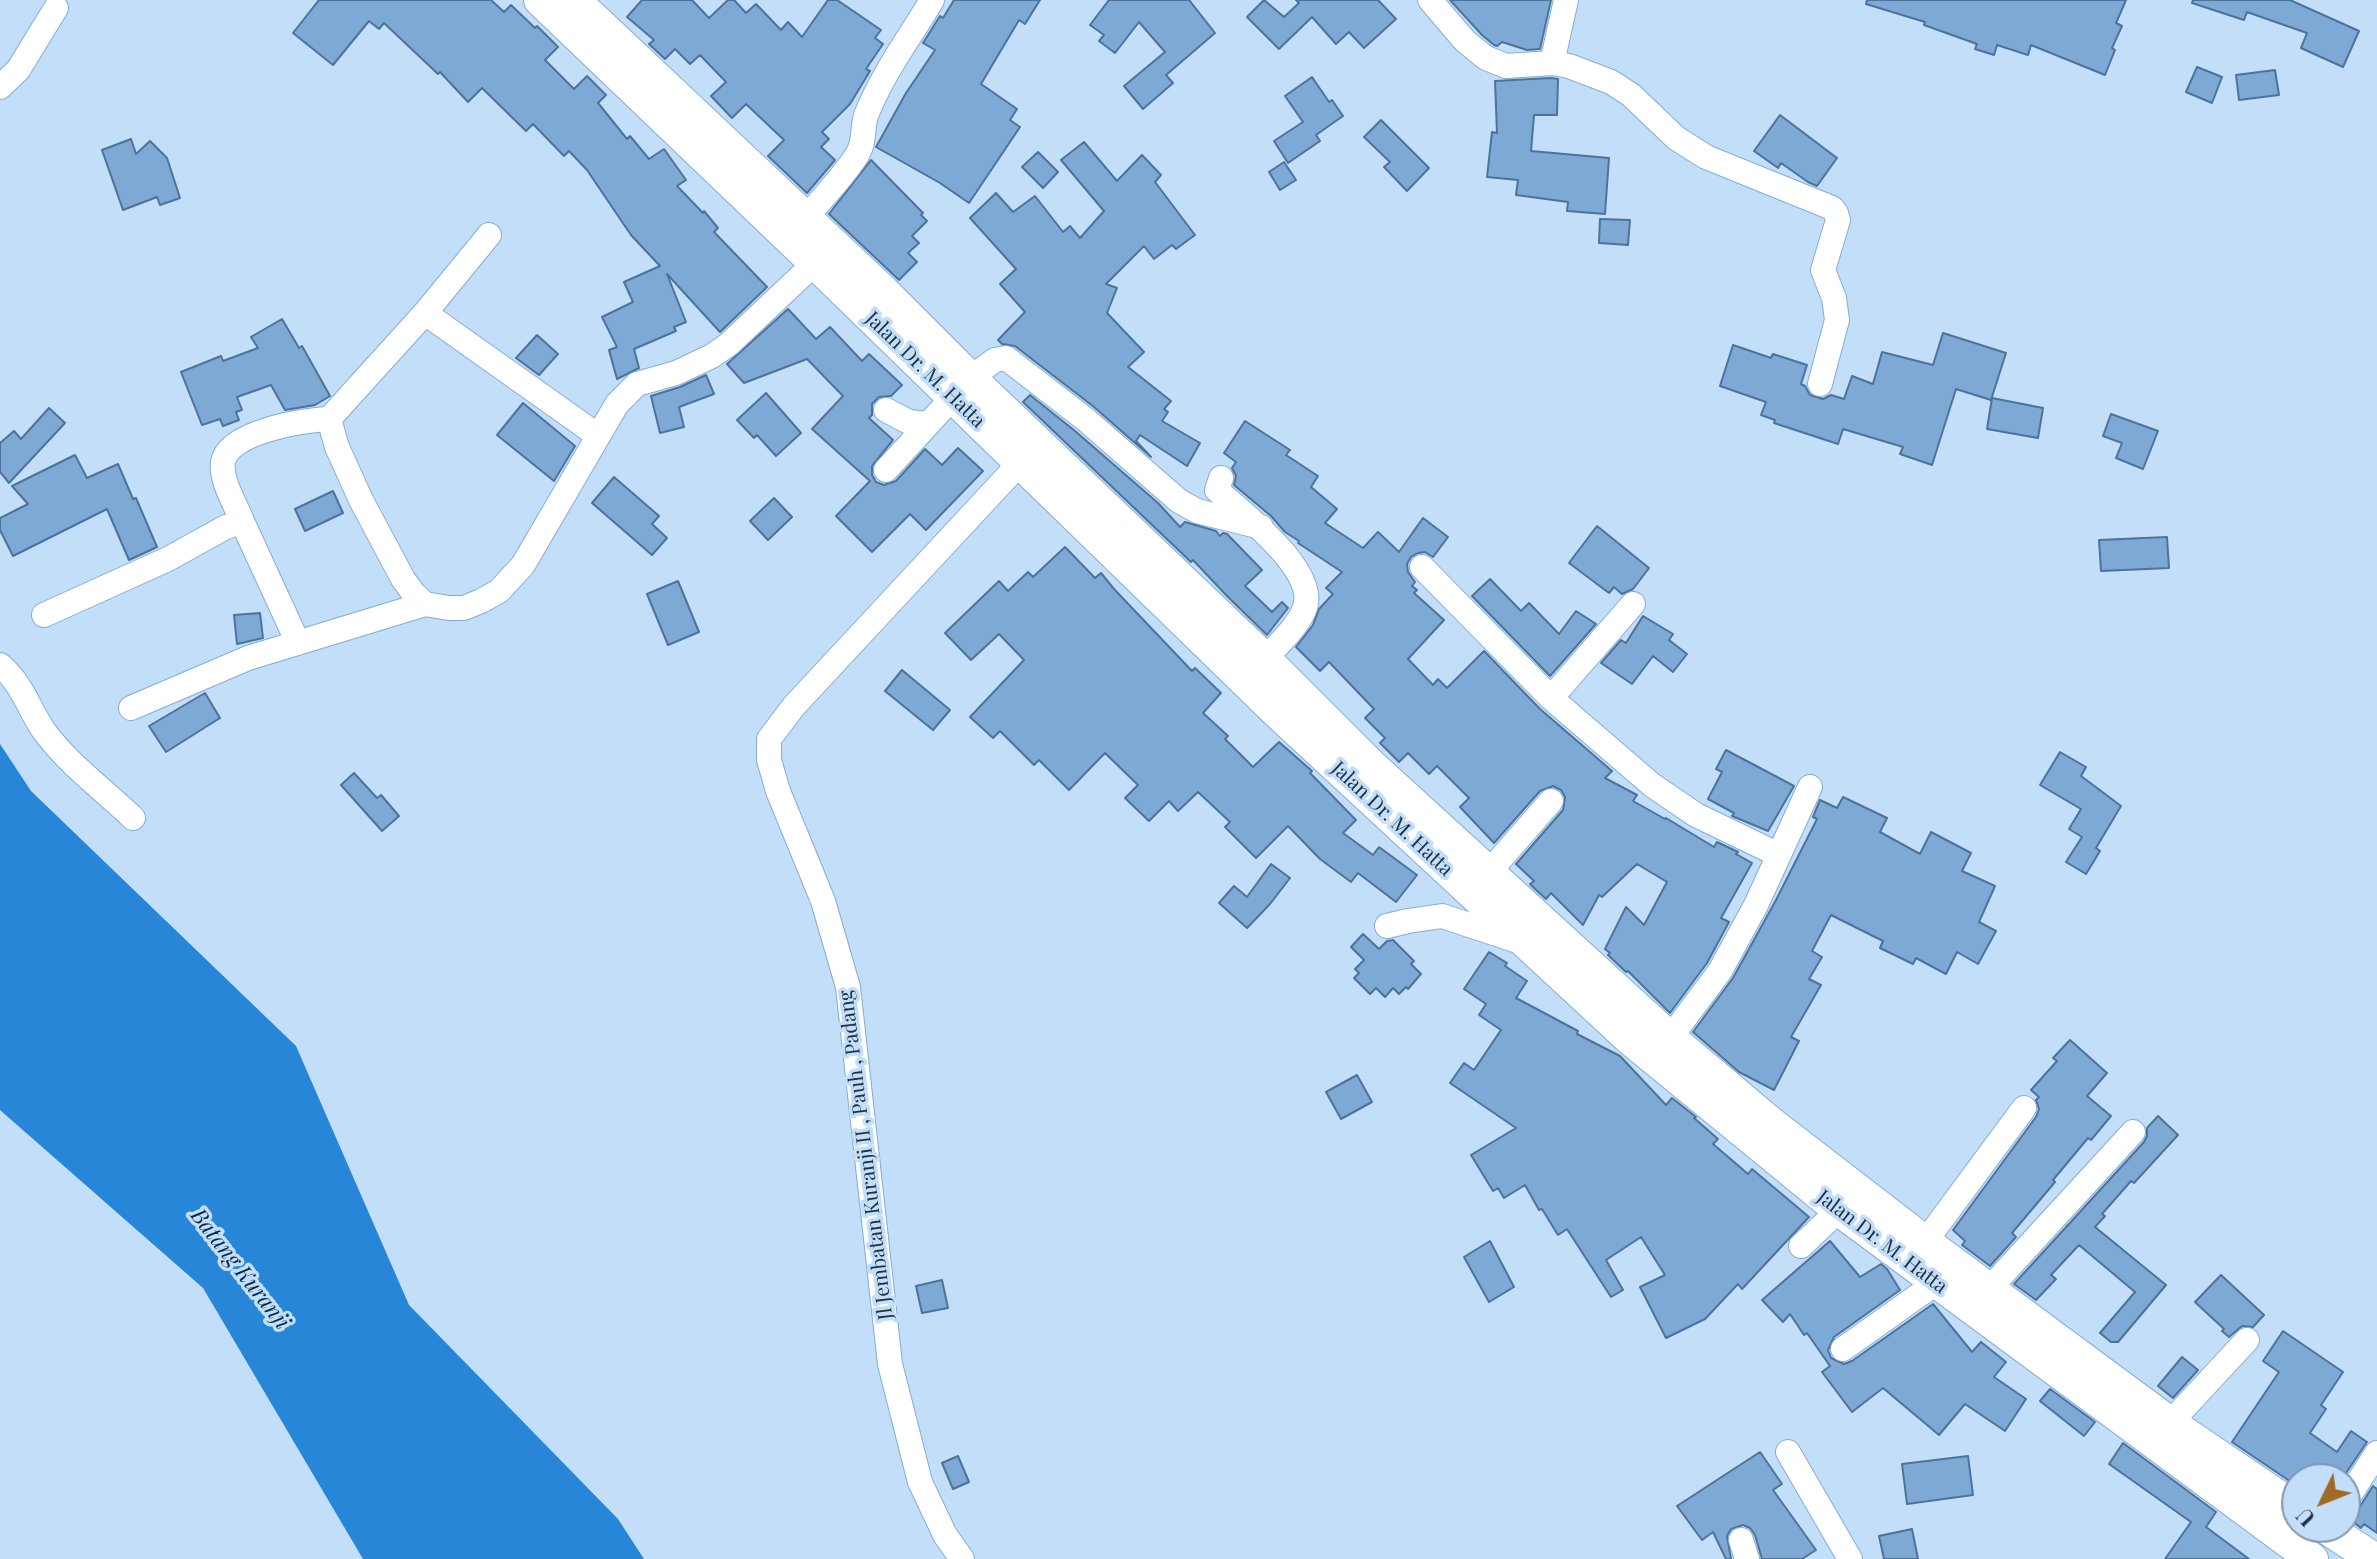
<!DOCTYPE html>
<html>
<head>
<meta charset="utf-8">
<style>
  body { margin:0 }
  #map { position:relative; width:2377px; height:1559px; overflow:hidden; background:#c3def9; font-family:"Playfair Display",serif }
  canvas { display:block }
  .north { position:absolute; left:2281px; top:1463px; width:80px; height:80px; box-sizing:border-box; background:#c3def9; border:2px solid #8198af; border-radius:50%; rotate:227deg; font-size:22px; font-weight:700; line-height:32px; text-align:center; color:#1e3041 }
  .north::after { content:''; display:block; margin:auto; width:28px; height:36px; background:#a06a24; clip-path:polygon(50% 0,100% 100%,50% 72%,0 100%) }
</style>
</head>
<body>
<div id="map">
<canvas width="2377" height="1559"></canvas>
<div class="north">U</div>
</div>
<script>
const g = document.querySelector('canvas').getContext('2d');
g.lineJoin = 'round';
function fillPath(path, color) {
  g.fillStyle = color;
  g.fill(path, 'evenodd');
}
function trace(path, color, width, dash) {
  g.strokeStyle = color;
  g.lineWidth = width;
  g.lineCap = dash ? 'butt' : 'round';
  g.setLineDash(dash || []);
  g.stroke(path);
}
function label(font, color, halo, rows, align = 'center') {
  g.font = font + ' "Playfair Display",serif';
  g.lineWidth = 7;
  g.setLineDash([]);
  g.textBaseline = 'middle';
  g.strokeStyle = halo;
  g.fillStyle = color;
  for (const [text, x, y, turn = 0] of rows) {
    g.save();
    g.translate(x, y);
    g.rotate((+turn || 0) * Math.PI / 180);
    g.textAlign = isNaN(turn) ? turn : align;
    if (halo) g.strokeText(text, 0, 0);
    g.fillText(text, 0, 0);
    g.restore();
  }
}
const water = new Path2D(`
  M0 744 31 791 296 1046 409 1305 618 1519 644 1559H363L203 1288 0 1110Z`);
const building = new Path2D(`
  M319 0H491L504 12 511 5 535 28 537 26 558 47 545 60 574 89 587 76 606 95 598 103 627 139 630 136 649 159 664 149 686 180 677 186 703 213 704 211 718 228 714 232 767 287 720 332 667 274 686 322 674 327 676 331 634 349 639 368 617 379 609 350 617 347 602 317 633 302 624 282 660 266 631 235 587 170 569 151 564 156 533 124 526 131 482 88 468 102 440 72 438 74 384 23 379 29 369 21 333 65 293 33Z
  M642 0H692L709 18 728 0H734L746 13 756 4 781 30 788 22 802 37 828 0H837L881 30 875 38 883 44 866 69 870 71 850 104 822 132 829 139 821 147 835 160 807 193 768 156 784 140 746 104 732 118 711 96 726 82 700 55 690 64 675 49 665 59 649 44 654 40 627 17Z
  M954 0H1040L1025 24 1019 20 981 84 1017 109 1010 120 1020 127 969 203 940 183 876 147 906 93 935 50 923 43 940 16 943 18Z
  M1109 0H1189L1215 33 1166 75 1173 83 1143 109 1124 86 1165 52 1139 22 1115 53 1099 41 1104 35 1090 25Z
  M1264 0 1284 17 1299 3 1296 0H1378L1396 19 1364 48 1349 32 1336 44 1312 17 1279 49 1247 17Z
  M1450 0H1551L1540 49 1527 50 1502 42 1497 46 1494 45 1482 35Z
  M1867 0H2126L2116 23 2122 26 2112 48 2115 50 2105 75 2031 45 2028 55 1997 45 1994 55 1975 49 1977 44 1924 25 1925 22 1866 4Z
  M2193 0H2290L2359 31 2343 67 2301 48 2307 33 2247 12 2244 20 2192 3Z
  M2197 67 2222 77 2212 103 2186 92Z
  M2275 70 2279 95 2239 100 2236 75Z
  M1312 77 1329 102 1332 100 1343 116 1316 135 1320 141 1288 163 1274 141 1303 122 1285 96Z
  M1551 78 1558 79 1557 115H1534L1531 151 1609 158 1605 214 1567 211 1568 202 1516 195 1518 180 1487 177 1492 132 1497 133 1495 81Z
  M1780 115 1837 158 1817 186 1808 182 1781 163 1778 168 1754 151Z
  M1381 120 1429 168 1407 191 1384 167 1390 162 1364 137Z
  M131 139 136 154 150 141 167 158 180 198 160 205 157 197 123 210 102 150Z
  M1084 142 1117 181 1142 155 1161 175 1155 182 1195 235 1176 249 1172 245 1154 259 1144 246 1106 284 1117 288 1107 313 1144 352 1128 367 1171 401 1164 409 1168 412 1162 421 1200 443 1187 466 1140 435 1136 441 1151 457 1094 407 1015 346 1002 344 998 340 1025 312 1000 284 1016 269 970 218 996 193 1013 212 1035 196 1063 232 1070 226 1080 238 1104 211 1061 160Z
  M1038 152 1058 172 1043 188 1022 167Z
  M871 160 923 213 921 215 927 221 912 236 919 243 908 253 917 262 899 280 829 214Z
  M1284 162 1296 180 1280 190 1269 172Z
  M1600 219 1630 220 1628 245 1599 243Z
  M788 309 816 339 830 327 862 361 869 354 902 385 891 396 879 397 872 404V415L869 418 893 440 872 466V475L876 482 884 485 896 481 925 449 942 465 958 448 983 471 926 530 910 514 872 552 836 516 870 481 812 429 843 396 807 359 744 383 727 364Z
  M282 319 299 348 302 346 330 396 315 405 285 410 271 385 237 397 242 410 236 412 239 420 223 426 220 419 202 425 181 372 221 356 223 361 258 348 251 337Z
  M1943 333 2006 353 1991 400 1956 389 1932 465 1900 454 1903 447 1843 429 1838 444 1774 423 1775 420 1761 415 1766 402 1720 386 1733 345 1771 358 1773 354 1807 365 1801 384 1805 386 1810 395 1823 399 1831 395 1844 399 1852 376 1873 384 1882 352 1933 365Z
  M537 335 558 354 539 375 516 358Z
  M706 375 714 394 679 407 684 427 660 433 651 396 680 387Z
  M766 393 801 433 776 456 757 435 754 438 737 420Z
  M1030 395 1075 431 1158 503 1180 527 1185 522 1216 531 1220 536 1223 533 1227 534 1262 570 1245 586 1272 612 1282 602 1288 608 1267 635 1227 596 1193 560 1191 562 1023 402Z
  M1992 398 2043 408 2038 438 1987 429Z
  M523 403 575 446 554 481 497 435Z
  M49 408 65 423 9 483 0 472V443L14 431 21 439Z
  M2111 414 2158 431 2143 469 2116 458 2122 443 2103 436Z
  M1245 421 1290 450 1286 455 1318 476 1311 487 1337 509 1325 523 1363 548 1378 532 1399 552 1423 518 1448 537 1433 557 1425 552 1418 553 1411 557 1407 564 1408 572 1415 582 1412 586 1417 590 1414 593 1444 620 1408 659 1433 685 1438 679 1447 688 1484 651 1540 709 1612 771 1605 778 1637 795 1633 801 1665 819 1666 818 1714 847 1717 842 1738 852 1736 854 1752 863 1721 918 1729 922 1707 963 1670 1013 1628 971 1626 972 1608 955 1610 953 1605 949 1626 907 1644 925 1667 882 1637 864 1602 897 1599 895 1583 925 1551 893 1546 899 1535 889 1530 884 1534 881 1516 864 1563 810 1565 797 1561 790 1553 786 1540 791 1494 843 1460 807 1469 798 1437 766 1429 774 1408 753 1399 762 1380 743 1385 738 1365 718 1374 709 1329 662 1320 671 1296 647 1313 625 1319 609 1333 594 1326 588 1342 572 1298 543 1299 541 1285 532 1271 516 1234 485 1236 476 1232 468 1236 462 1224 453Z
  M75 455 87 478 118 464 133 499 136 498 157 547 129 560 107 509 13 556 0 530V518L28 504 12 486Z
  M614 477 659 516 652 524 667 538 652 555 592 503Z
  M333 491 343 513 305 531 295 509Z
  M774 498 792 517 768 540 750 521Z
  M1597 526 1649 568 1633 589 1622 594 1614 587 1609 593 1569 563Z
  M2167 537 2169 568 2101 571 2099 540Z
  M1065 547 1095 578 1101 573 1114 589 1192 671 1195 668 1221 693 1203 713 1228 736 1225 739 1253 767 1279 742 1312 771 1310 773 1356 820 1343 833 1373 855 1379 847 1417 875 1396 902 1358 873 1351 882 1320 859 1288 826 1256 858 1225 827 1230 822 1198 792 1178 811 1169 801 1149 821 1125 798 1138 785 1105 753 1069 790 1039 760 1034 765 1000 731 993 738 970 717 1024 660 999 634 971 660 945 633 999 581 1008 591 1028 572 1033 577Z
  M1490 579 1521 611 1529 603 1559 634 1576 611 1596 624 1550 676 1472 596Z
  M678 581 699 632 668 645 647 594Z
  M260 613 263 638 237 644 234 615Z
  M1643 616 1673 634 1669 640 1687 654 1673 672 1653 656 1632 684 1601 663 1621 640 1626 643Z
  M902 670 950 710 933 730 885 691Z
  M205 693 220 718 166 752 149 726Z
  M1726 750 1794 786 1768 831 1732 816 1734 813 1708 799 1722 772 1716 769Z
  M2060 752 2086 767 2081 776 2121 806 2096 848 2100 851 2086 874 2066 862 2082 837 2069 829 2081 809 2040 785Z
  M354 773 377 798 381 795 399 816 382 831 341 785Z
  M1843 797 1887 818 1880 832 1920 854 1931 832 1971 853 1962 871 1995 886 1979 922 1996 931 1978 964 1957 952 1946 974 1916 958 1913 964 1880 948 1883 941 1831 915 1812 951 1822 957 1809 979 1821 985 1791 1037 1799 1041 1774 1090 1739 1072 1693 1032 1733 978 1776 900 1814 825 1817 819 1813 817 1820 800 1837 808Z
  M1271 864 1290 878 1270 904 1247 928 1219 903 1234 886 1247 897Z
  M1363 934 1379 949 1387 941 1393 940 1414 961 1411 964 1421 974 1408 989 1406 987 1399 994 1393 988 1385 997 1376 988 1370 994 1354 978 1359 973 1355 969 1364 960 1351 947Z
  M1489 952 1507 963 1505 966 1527 981 1516 998 1578 1031 1577 1034 1620 1056 1666 1105 1672 1098 1696 1117 1694 1118 1718 1139 1713 1144 1748 1174 1752 1169 1809 1217 1742 1289 1738 1284 1705 1319 1666 1338 1640 1287 1665 1275 1641 1237 1606 1260 1623 1290 1611 1297 1567 1229 1558 1235 1542 1209 1539 1210 1525 1185 1504 1198 1498 1188 1493 1191 1471 1155 1516 1128 1450 1083 1464 1063 1474 1070 1501 1030 1479 1015 1486 1004 1464 989Z
  M2070 1040 2107 1073 2087 1096 2111 1116 2091 1140 2088 1138 2053 1180 2055 1182 2012 1233 2016 1237 1990 1266 1962 1245 1965 1241 1953 1230 2036 1117 2039 1109 2036 1100 2039 1097 2031 1090 2057 1061 2053 1058Z
  M1357 1075 1372 1102 1341 1119 1326 1092Z
  M2158 1116 2178 1135 2134 1183 2131 1181 2102 1214 2105 1216 2095 1227 2166 1285 2118 1342H2111L2100 1333 2135 1292 2079 1245 2051 1275 2056 1279 2036 1300 2014 1284 2144 1142 2147 1136V1128Z
  M1490 1241 1514 1287 1489 1302 1464 1257Z
  M1830 1241 1860 1277 1881 1264 1887 1269 1900 1290 1834 1337 1828 1350 1831 1358 1844 1364 1852 1361 1933 1304 1972 1352 1981 1342 2006 1362 1994 1377 2026 1399 2005 1431 1965 1404 1939 1435 1883 1388 1852 1412 1822 1372 1830 1366 1807 1333 1804 1335 1790 1314 1783 1322 1762 1300Z
  M2221 1275 2264 1315 2253 1327 2242 1326 2229 1337 2222 1331 2224 1329 2195 1302Z
  M942 1280 948 1308 922 1313 916 1286Z
  M2283 1331 2343 1372 2321 1405 2326 1409 2310 1433 2337 1452 2351 1431 2367 1442 2342 1479H2297V1486L2232 1442 2279 1372 2263 1361Z
  M2182 1357 2198 1370 2173 1398 2158 1386Z
  M2050 1389 2095 1422 2084 1436 2040 1401Z
  M2123 1443 2216 1512 2206 1527 2249 1559H2165L2191 1522 2109 1464Z
  M1760 1452 1782 1484 1773 1490 1816 1550 1802 1559H1762L1755 1535 1750 1528 1743 1525 1731 1529 1727 1536 1731 1559H1726L1713 1532 1702 1540 1677 1506Z
  M958 1456 969 1482 953 1489 942 1463Z
  M1968 1456 1973 1495 1907 1504 1902 1464Z
  M2373 1486 2377 1489V1533L2364 1524 2361 1528 2347 1517 2357 1511Z
  M1912 1529 1918 1559H1884L1879 1536Z`);
const minor = new Path2D(`
  M1430 0 1465 41 1486 58 1506 66 1552 63 1569 66 1611 82 1631 95 1676 138 1706 157 1832 208 1836 213 1838 220 1823 270 1834 298 1837 320 1820 384
  M1552 63 1566 0
  M0 87 18 70 56 8
  M806 218C823 197 843 177 857 155 866 141 861 127 867 113 883 73 910 37 932 0
  M489 235 425 313 329 419 337 447 361 500 403 579 414 594 425 604 449 608H464L481 601 499 591 523 565 617 404 637 384 676 373 712 356 729 344 815 263
  M425 313 597 435
  M970 378 995 360 1006 358 1085 419 1179 501 1197 511 1261 527
  M886 410 909 422 927 424
  M886 470 953 397
  M1221 478 1217 490C1242 513 1321 572 1304 610 1296 629 1278 644 1265 659
  M242 521 298 643
  M1422 567 1551 698 1652 785 1696 815 1779 855
  M44 615 168 559 224 528 242 521C236 505 220 480 223 462 228 432 303 420 329 419
  M0 665C24 686 28 708 44 731 68 764 104 790 133 818
  M1551 698 1633 604
  M131 708 248 658 425 604
  M1489 872 1551 801
  M1387 926 1408 921 1442 916 1521 942
  M1670 1038 1720 971 1756 905 1810 787
  M1925 1242 2024 1108
  M1801 1246 1839 1210
  M1989 1289 2133 1132
  M1843 1349 1936 1283
  M2170 1423 2247 1340
  M1788 1452 1850 1559
  M2345 1502 2377 1453
  M1741 1540 1747 1559
  M962 1559 945 1535 920 1482 890 1364 848 987 823 901 778 791 769 760V739L794 706 1020 463`);
const major = new Path2D(`
  M540 0 815 263 1278 713 1629 1038 1839 1210 2312 1559
  M574 0 884 292 970 378 1265 659 1372 766 1670 1038 1772 1124 1925 1242 2170 1423 2297 1509
  M2325 1527 2374 1559`);
const streetNames = [
  ["Jalan Dr. M. Hatta",925,370,44],
  ["Jalan Dr. M. Hatta",1392,819,43],
  ["Jl Jembatan Kuranji II , Pauh , Padang",866,1155,-97],
  ["Jalan Dr. M. Hatta",1882,1242,37]
];
const waterNames = [
  ["Batang Kuranji",240,1269,52]
];
fillPath(water, '#2786d7');
fillPath(building, '#7fa9d5');
trace(building, '#4b739c', 2);
trace(minor, '#82add8', 26);
trace(major, '#82add8', 34);
trace(minor, '#fff', 24);
trace(major, '#fff', 32);
label('20px', '#1e3041', '#c3def9', streetNames);
label('italic 22px', '#042a4a', '#c3def9', waterNames);
</script>
</body>
</html>
